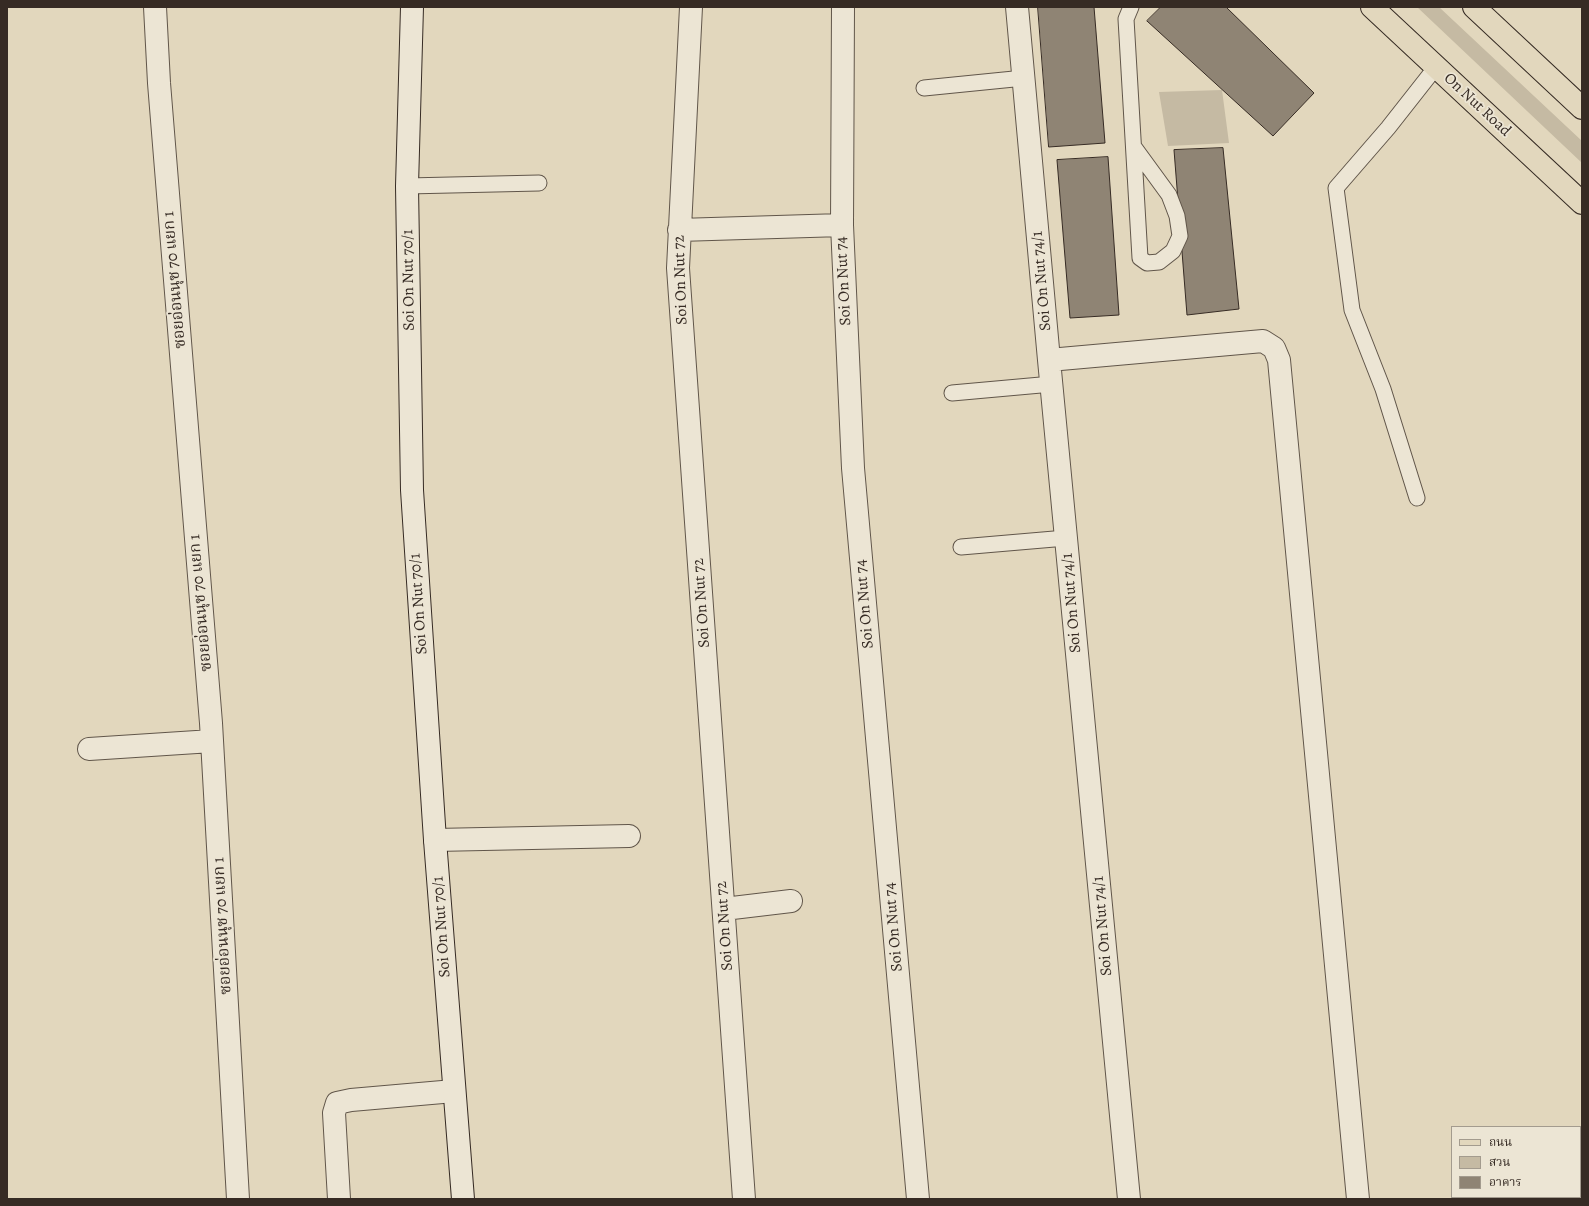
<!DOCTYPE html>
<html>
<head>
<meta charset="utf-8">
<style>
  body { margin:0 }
  #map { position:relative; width:1589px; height:1206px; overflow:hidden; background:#e2d7bd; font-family:Alegreya,"Noto Serif Thai",serif }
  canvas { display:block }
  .frame { position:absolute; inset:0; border:8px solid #362b24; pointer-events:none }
  .legend { position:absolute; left:1451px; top:1126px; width:130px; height:72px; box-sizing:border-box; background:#ece5d4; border:1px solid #a39b8e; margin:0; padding:5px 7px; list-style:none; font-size:12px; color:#362b24 }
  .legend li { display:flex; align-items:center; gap:8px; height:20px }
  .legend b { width:20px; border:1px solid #a39b8e }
</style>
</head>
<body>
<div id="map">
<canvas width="1589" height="1206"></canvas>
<div class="frame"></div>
<ul class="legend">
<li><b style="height:5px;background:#e2d7bd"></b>ถนน</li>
<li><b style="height:11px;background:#c5baa3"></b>สวน</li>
<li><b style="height:11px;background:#8f8474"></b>อาคาร</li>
</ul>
</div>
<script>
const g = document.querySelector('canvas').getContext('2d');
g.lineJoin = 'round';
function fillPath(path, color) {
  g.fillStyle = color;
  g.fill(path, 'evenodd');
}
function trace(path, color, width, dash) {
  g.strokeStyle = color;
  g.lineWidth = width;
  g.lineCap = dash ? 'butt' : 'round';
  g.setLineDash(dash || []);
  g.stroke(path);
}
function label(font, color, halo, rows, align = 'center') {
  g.font = font + ' Alegreya,"Noto Serif Thai",serif';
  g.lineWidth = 3.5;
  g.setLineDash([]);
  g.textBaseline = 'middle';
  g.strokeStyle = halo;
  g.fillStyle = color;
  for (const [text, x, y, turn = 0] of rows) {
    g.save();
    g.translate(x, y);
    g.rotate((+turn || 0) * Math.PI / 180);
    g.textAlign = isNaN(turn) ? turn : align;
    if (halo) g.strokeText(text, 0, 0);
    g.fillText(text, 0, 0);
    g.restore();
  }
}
const green = new Path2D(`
  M1417 7H1439L1582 141V163Z
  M1222 90 1229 143 1168 146 1159 92Z`);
const building = new Path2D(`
  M1038 7H1094L1105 143 1049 147Z
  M1161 7H1226L1314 93 1273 136 1147 21Z
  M1223 148 1239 309 1187 315 1174 150Z
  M1108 157 1119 315 1070 318 1057 160Z`);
const lane = new Path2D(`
  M1131 7 1126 19 1140 258 1147 263 1159 262 1173 251 1180 236 1177 216 1169 195 1134 147
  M924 88 1024 78
  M407 186 539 183
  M952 393 1052 384
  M1417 498 1383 389 1352 310 1336 188 1388 128 1436 67
  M961 547 1066 538`);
const street = new Path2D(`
  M155 7 159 83 211 723 238 1199
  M691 7 678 268 744 1199
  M843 7 842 225 853 468 918 1199
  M1017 7 1049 360 1129 1199
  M679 230 842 225
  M1049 360 1263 341 1274 348 1279 360 1358 1199
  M89 749 212 741
  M435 840 629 836
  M724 909 791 901
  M339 1199 334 1113 337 1103 351 1100 454 1091`);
const secondary = new Path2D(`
  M412 7 407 186 412 490 435 840 463 1199`);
const primary = new Path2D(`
  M1372 7 1582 203
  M1474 7 1582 108`);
const streetNames = [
  ["On Nut Road",1477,105,43],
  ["ซอยอ่อนนุช 70 แยก 1",175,280,-95],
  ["Soi On Nut 70/1",409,280,-91],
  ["Soi On Nut 72",681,280,-92],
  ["Soi On Nut 74",844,281,-93],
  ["Soi On Nut 74/1",1042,281,-95],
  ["ซอยอ่อนนุช 70 แยก 1",201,603,-95],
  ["Soi On Nut 72",702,603,-94],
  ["Soi On Nut 74/1",1072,603,-95],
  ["Soi On Nut 70/1",419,604,-94],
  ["Soi On Nut 74",865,604,-95],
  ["ซอยอ่อนนุช 70 แยก 1",223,926,-93],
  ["Soi On Nut 72",725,926,-94],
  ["Soi On Nut 74/1",1103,926,-95],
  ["Soi On Nut 70/1",442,927,-94],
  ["Soi On Nut 74",894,927,-95]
];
fillPath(green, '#c5baa3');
fillPath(building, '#8f8474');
trace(building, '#362b24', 1);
trace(lane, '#61564a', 17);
trace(street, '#61564a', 24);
trace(secondary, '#362b24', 24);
trace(primary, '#362b24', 24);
trace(lane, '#ece5d4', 15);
trace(street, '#ece5d4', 22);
trace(secondary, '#ece5d4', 22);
trace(primary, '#e2d7bd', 22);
label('16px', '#362b24', '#ece5d4', streetNames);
</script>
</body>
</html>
